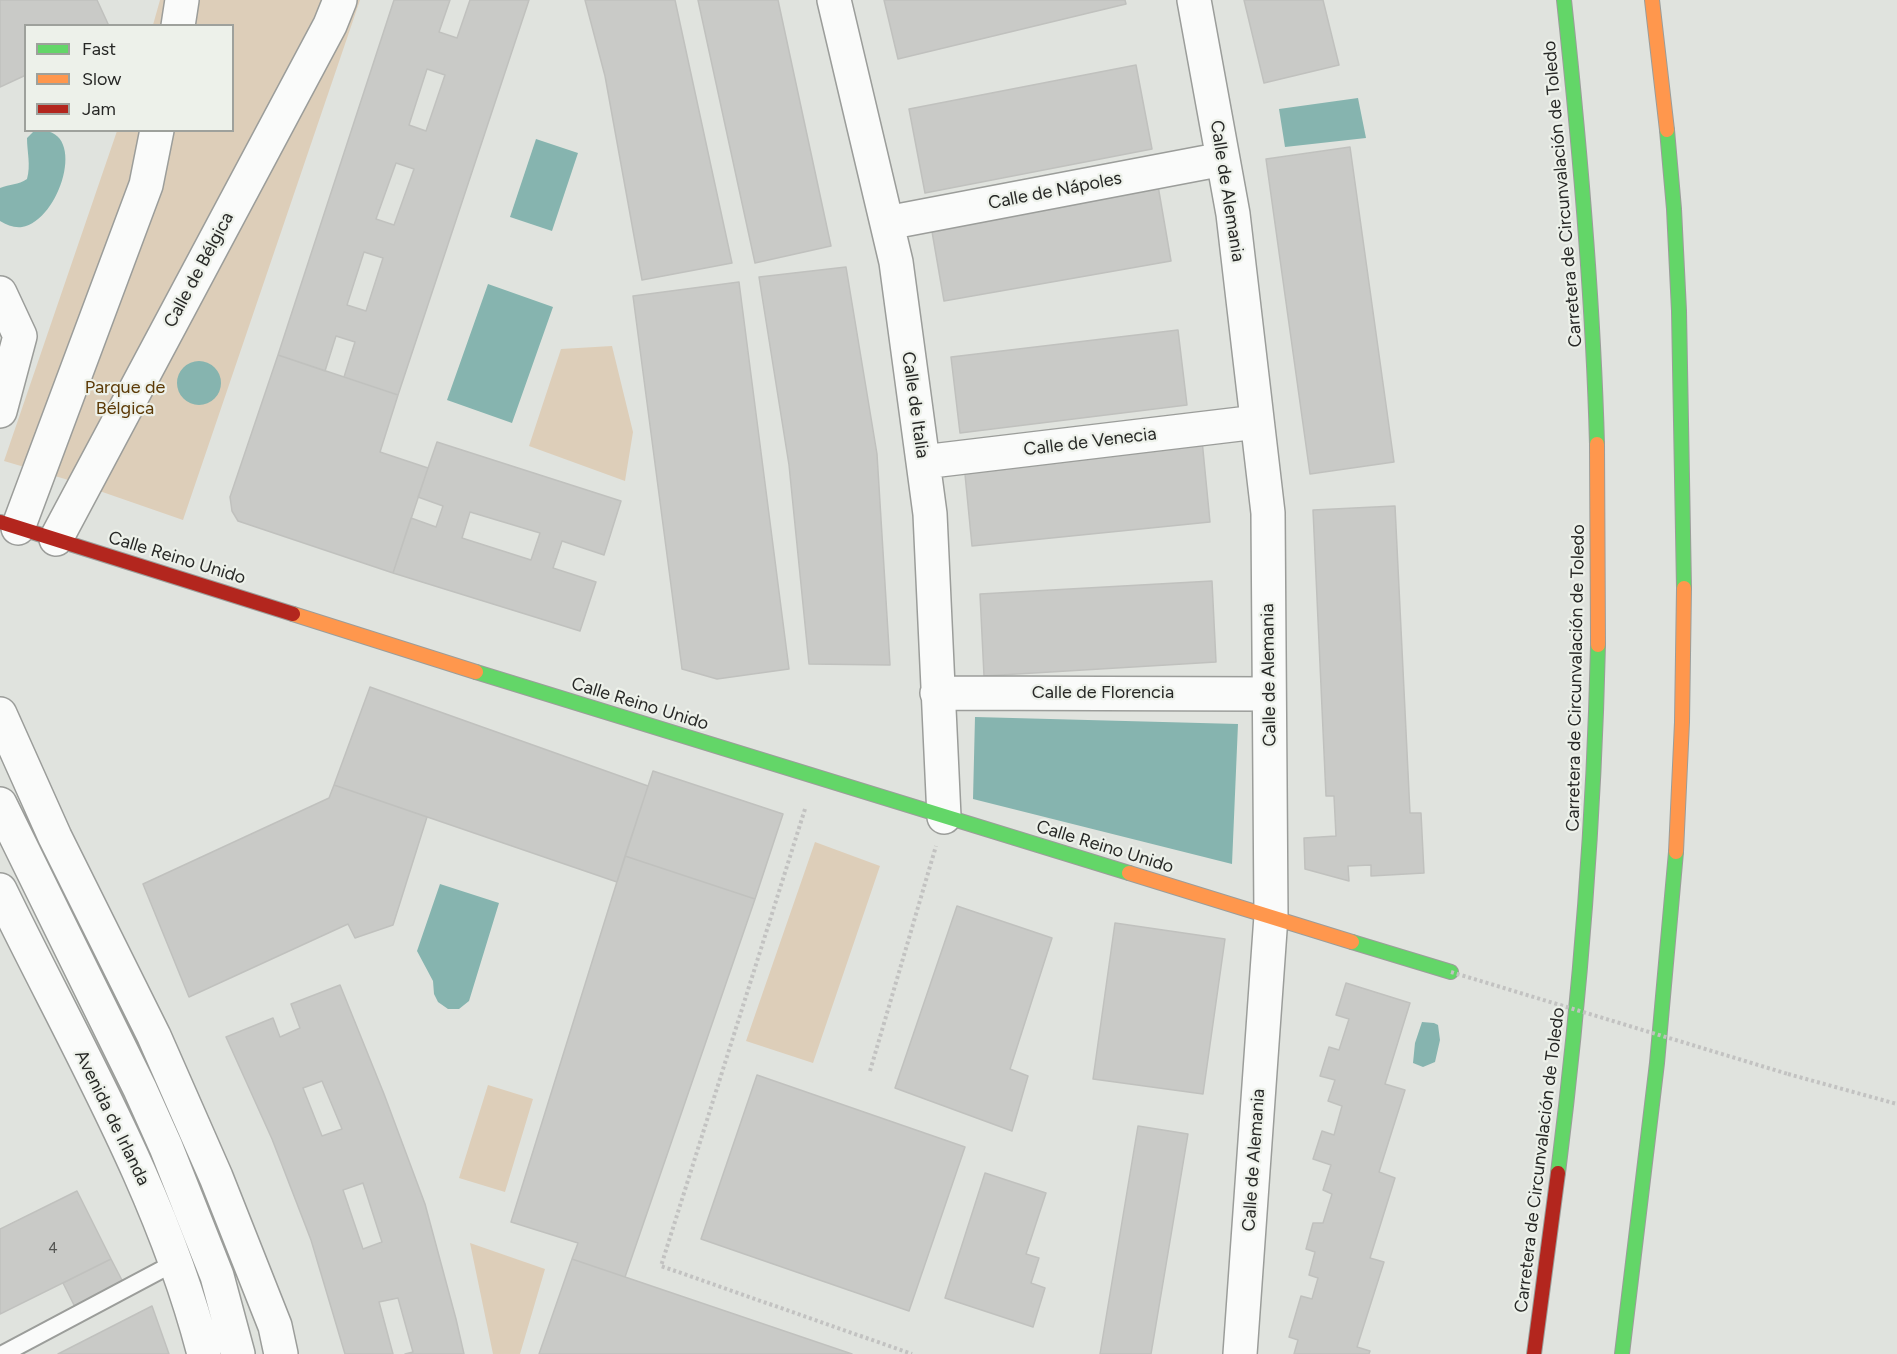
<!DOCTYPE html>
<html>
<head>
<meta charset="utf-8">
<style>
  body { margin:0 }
  #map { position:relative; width:1897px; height:1354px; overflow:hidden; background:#e0e3de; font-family:Figtree,sans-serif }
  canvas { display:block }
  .legend { position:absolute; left:24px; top:24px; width:210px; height:108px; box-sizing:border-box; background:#edf1ea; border:2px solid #9ea19c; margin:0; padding:8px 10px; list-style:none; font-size:18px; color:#272826 }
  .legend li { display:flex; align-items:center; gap:12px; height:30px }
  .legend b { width:30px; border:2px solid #9ea19c }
</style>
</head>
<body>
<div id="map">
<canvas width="1897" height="1354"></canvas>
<ul class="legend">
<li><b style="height:8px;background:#63d668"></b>Fast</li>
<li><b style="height:8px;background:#ff974d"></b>Slow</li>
<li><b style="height:8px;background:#b3261e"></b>Jam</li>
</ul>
</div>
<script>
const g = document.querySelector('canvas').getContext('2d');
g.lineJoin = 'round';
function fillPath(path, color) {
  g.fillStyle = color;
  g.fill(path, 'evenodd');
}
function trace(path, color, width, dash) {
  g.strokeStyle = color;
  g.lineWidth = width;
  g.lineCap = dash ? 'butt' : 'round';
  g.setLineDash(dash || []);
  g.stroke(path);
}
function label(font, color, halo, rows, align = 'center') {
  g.font = font + ' Figtree,sans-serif';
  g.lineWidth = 4.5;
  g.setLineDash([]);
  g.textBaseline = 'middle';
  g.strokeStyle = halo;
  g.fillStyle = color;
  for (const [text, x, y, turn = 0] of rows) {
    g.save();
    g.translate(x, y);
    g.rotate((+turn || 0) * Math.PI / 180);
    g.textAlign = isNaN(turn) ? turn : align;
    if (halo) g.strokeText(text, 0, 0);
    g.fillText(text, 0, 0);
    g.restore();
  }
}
const green = new Path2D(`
  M160 0H360L183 520 65 479 4 461 117 131 232 130V26L153 25Z
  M612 346 633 432 625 481 529 446 561 349Z
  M815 842 880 866 813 1063 746 1041Z
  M488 1085 533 1099 505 1192 459 1178Z
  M470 1243 545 1269 520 1354H493Z`);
const water = new Path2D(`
  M1358 98 1366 138 1285 147 1279 109Z
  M34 131C90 122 62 220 22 227 14 228 7 225 0 221V188C10 184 18 185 27 179 31 165 27 152 27 138Z
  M536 139 578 153 552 231 510 217Z
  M488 284 553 307 512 423 447 400Z
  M177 383a22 22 0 1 1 44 0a22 22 0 1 1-44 0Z
  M975 717 1238 724 1232 864 973 799Z
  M440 884 499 903 469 1001 459 1009H448L438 1002 434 994 433 981 417 951Z
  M1422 1022 1434 1023 1438 1025 1440 1040 1435 1062 1423 1067 1413 1063 1415 1043Z`);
const building = new Path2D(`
  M0 0H97L109 26H26V75L0 87Z
  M394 0H450L439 32 457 38 470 0H529L398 395 344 377 355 342 336 336 325 371 278 355ZM427 69 445 75 426 131 409 125ZM396 163 414 169 394 225 376 219ZM364 252 383 258 366 311 347 305Z
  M585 0H675L732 263 642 280 605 76Z
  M698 0H778L831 246 755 263Z
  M884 0H1125L1126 4 898 59Z
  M1244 0H1323L1339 65 1264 83Z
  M1136 65 1152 149 925 193 909 109Z
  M1350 147 1394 462 1310 474 1266 159Z
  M1157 180 1171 261 944 301 930 220Z
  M846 267 877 454 890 665 809 664 789 465 759 277Z
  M739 282 789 669 717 679 682 669 633 296Z
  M1178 330 1187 405 960 433 951 357Z
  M278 355 398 395 380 452 428 468 393 573 238 521 232 511 230 497Z
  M1202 440 1210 522 972 546 964 464Z
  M437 442 621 501 604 555 562 541 553 568 596 582 580 631 393 573 411 518 436 527 443 506 418 497ZM470 512 540 533 531 560 462 538Z
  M1395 506 1410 813H1421L1424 873 1371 876V865L1348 866 1349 881 1305 869 1304 838 1336 836 1334 796H1326L1313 510Z
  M1212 581 1216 662 984 676 980 594Z
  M370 687 648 786 617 882 334 785Z
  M653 771 783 814 755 899 625 856Z
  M334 785 427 817 393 925 355 938 348 924 189 997 143 884 329 798Z
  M625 856 755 899 625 1277 572 1259 578 1243 511 1222Z
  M957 906 1052 938 1010 1069 1028 1076 1012 1131 895 1088Z
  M1115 923 1225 939 1203 1094 1093 1079Z
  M1346 983 1410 1003 1385 1084 1405 1090 1379 1172 1395 1178 1370 1258 1384 1262 1357 1347 1370 1351 1369 1354H1294L1298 1340 1289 1337 1301 1296 1312 1299 1318 1278 1309 1275 1315 1252 1306 1249 1313 1223H1323L1332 1194 1323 1190 1331 1165 1313 1159 1322 1131 1334 1135 1342 1106 1328 1101 1335 1080 1320 1076 1329 1047 1339 1050 1349 1019 1336 1015Z
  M340 985 384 1094 425 1204 456 1319 464 1354H405L413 1352 398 1298 379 1302 393 1354H345L311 1240 272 1139 226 1037 273 1018 280 1037 300 1028 291 1004ZM322 1081 342 1129 322 1136 303 1088ZM363 1183 382 1242 363 1249 343 1190Z
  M757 1075 965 1147 909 1311 701 1239Z
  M1138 1126 1188 1134 1151 1354H1100Z
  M985 1173 1046 1193 1026 1254 1039 1258 1031 1283 1045 1288 1033 1327 945 1298Z
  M77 1191 111 1259 0 1314V1229Z
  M111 1259 124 1284 75 1307 63 1283Z
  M572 1259 625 1277 852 1354H539Z
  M152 1306 169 1354H58Z`);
const path = new Path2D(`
  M805 809 661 1266 912 1354
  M870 1071 936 846
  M1788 1074 1897 1104`);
const lane = new Path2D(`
  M3 1354 176 1262`);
const street = new Path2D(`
  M834 0 896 262 923 462 930 514 944 817
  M1194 0 1233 214 1268 513 1271 916 1240 1354
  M178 26 182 0
  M887 223 1223 159
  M0 293 20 336 0 411
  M923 462 1257 422
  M18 528 146 185 157 130
  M56 539 330 25 340 0
  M937 693 1269 694
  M0 714 55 837 154 1036 216 1177 275 1326 281 1354
  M0 804 140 1089 166 1147 217 1276 238 1354
  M0 890C73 1041 162 1190 204 1354`);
const fast = new Path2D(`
  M1564 0C1580 148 1593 296 1597 444
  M1667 130 1674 209 1679 311 1684 588
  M476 672 1129 873
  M1352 942 1451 972
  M1558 1173C1580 998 1594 822 1598 645
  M1622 1354 1657 1063 1676 852`);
const slow = new Path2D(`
  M1652 0 1667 130
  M1597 444 1598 645
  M293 614 476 672
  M1676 852 1682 722 1684 588
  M1129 873 1352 942`);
const jam = new Path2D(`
  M0 522 293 614
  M1534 1354 1558 1173`);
const pathBridge = new Path2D(`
  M1451 972 1788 1074`);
const numberNames = [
  ["4",53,1249]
];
const streetNames = [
  ["Calle de Nápoles",1055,191,-11],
  ["Calle de Alemania",1227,191,81],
  ["Carretera de Circunvalación de Toledo",1563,194,-95],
  ["Calle de Bélgica",199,270,-62],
  ["Calle de Italia",915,405,82],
  ["Calle de Venecia",1090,442,-7],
  ["Calle Reino Unido",177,558,17],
  ["Calle de Alemania",1269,675,-91],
  ["Carretera de Circunvalación de Toledo",1576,678,-89],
  ["Calle de Florencia",1103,693],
  ["Calle Reino Unido",640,704,17],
  ["Calle Reino Unido",1105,847,17],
  ["Avenida de Irlanda",112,1118,64],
  ["Calle de Alemania",1254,1160,-86],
  ["Carretera de Circunvalación de Toledo",1540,1160,-83]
];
const parkNames = [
  ["Parque de",125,388],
  ["Bélgica",125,409]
];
fillPath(green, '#ddceb9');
fillPath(water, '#86b4af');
fillPath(building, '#c9cac7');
trace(building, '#c0c1be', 1.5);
trace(lane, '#9b9d9a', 20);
trace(street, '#9b9d9a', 36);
trace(fast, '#9b9d9a', 16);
trace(slow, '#9b9d9a', 16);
trace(jam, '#9b9d9a', 16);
trace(path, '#c2c2c1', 4, [3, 3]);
trace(lane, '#fafbfa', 16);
trace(street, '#fafbfa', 33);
trace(fast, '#63d668', 14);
trace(slow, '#ff974d', 14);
trace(jam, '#b3261e', 14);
trace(pathBridge, '#c2c2c1', 4, [3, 3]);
label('15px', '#525351', null, numberNames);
label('18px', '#272826', '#edf1ea', streetNames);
label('18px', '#5b3906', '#edf1ea', parkNames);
</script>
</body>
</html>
